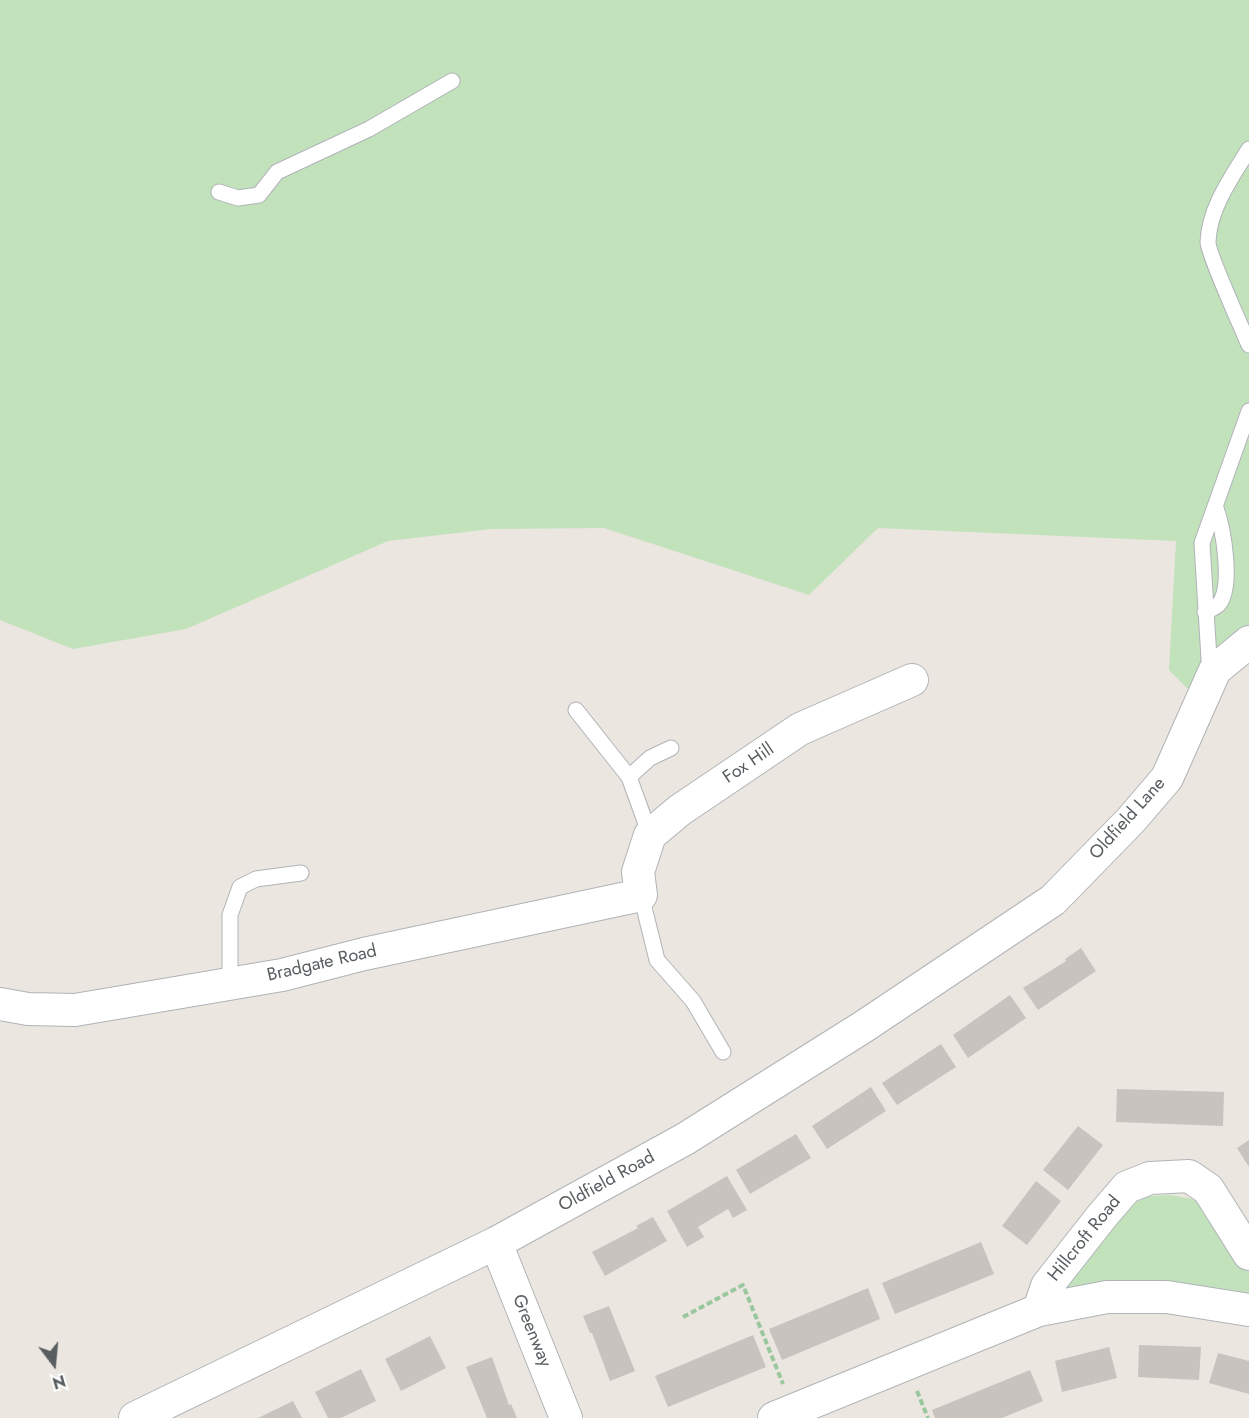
<!DOCTYPE html>
<html>
<head>
<meta charset="utf-8">
<style>
  body { margin:0 }
  #map { position:relative; width:1249px; height:1418px; overflow:hidden; background:#ebe6df; font-family:Jost,sans-serif }
  canvas { display:block }
  .north { position:absolute; left:24px; top:1334px; width:60px; height:60px; -webkit-text-stroke:4px #fff; paint-order:stroke; rotate:164deg; font-size:16px; font-weight:700; line-height:24px; text-align:center; color:#585d60 }
  .north::after { content:''; display:block; margin:auto; width:21px; height:27px; background:#585d60; clip-path:polygon(50% 0,100% 100%,50% 72%,0 100%) }
</style>
</head>
<body>
<div id="map">
<canvas width="1249" height="1418"></canvas>
<div class="north">N</div>
</div>
<script>
const g = document.querySelector('canvas').getContext('2d');
g.lineJoin = 'round';
function fillPath(path, color) {
  g.fillStyle = color;
  g.fill(path, 'evenodd');
}
function trace(path, color, width, dash) {
  g.strokeStyle = color;
  g.lineWidth = width;
  g.lineCap = dash ? 'butt' : 'round';
  g.setLineDash(dash || []);
  g.stroke(path);
}
function label(font, color, halo, rows, align = 'center') {
  g.font = font + ' Jost,sans-serif';
  g.lineWidth = 4.5;
  g.setLineDash([]);
  g.textBaseline = 'middle';
  g.strokeStyle = halo;
  g.fillStyle = color;
  for (const [text, x, y, turn = 0] of rows) {
    g.save();
    g.translate(x, y);
    g.rotate((+turn || 0) * Math.PI / 180);
    g.textAlign = isNaN(turn) ? turn : align;
    if (halo) g.strokeText(text, 0, 0);
    g.fillText(text, 0, 0);
    g.restore();
  }
}
const green = new Path2D(`
  M0 0H1249V628L1194 695 1169 670 1176 541 878 528 809 595 604 528 491 529 388 541 186 629 73 649 0 620Z
  M1171 1195 1192 1199 1207 1209 1249 1270V1298L1069 1291 1065 1284 1127 1205 1149 1196Z`);
const building = new Path2D(`
  M1081 948 1096 971 1038 1010 1023 988 1066 961 1065 959Z
  M1010 995 1026 1018 968 1058 953 1035Z
  M941 1044 956 1067 897 1105 882 1083Z
  M871 1087 886 1111 827 1149 812 1126Z
  M1117 1089 1224 1092 1223 1126 1116 1122Z
  M1078 1126 1103 1145 1068 1190 1043 1170Z
  M796 1134 811 1158 750 1194 736 1170Z
  M1249 1140V1167L1237 1148Z
  M727 1176 747 1210 733 1218 728 1209 698 1227 704 1237 687 1247 667 1211Z
  M1036 1181 1061 1201 1027 1245 1002 1226Z
  M653 1217 667 1241 605 1276 592 1252 638 1228 636 1226Z
  M981 1242 994 1274 895 1314 882 1283Z
  M868 1288 880 1319 782 1360 769 1329Z
  M609 1306 635 1371 610 1381 592 1333H590L583 1316Z
  M753 1335 766 1367 668 1407 655 1376Z
  M430 1336 446 1368 401 1391 385 1359Z
  M1139 1345 1201 1347 1199 1380 1138 1377Z
  M1109 1347 1117 1378 1062 1392 1055 1361Z
  M1218 1353 1249 1361V1394L1209 1383Z
  M492 1357 509 1405 511 1404 517 1418H487L466 1367Z
  M361 1369 376 1401 341 1418H328L315 1392Z
  M1030 1370 1043 1401 1002 1418H935L932 1410Z
  M293 1401 302 1418H258Z`);
const path = new Path2D(`
  M683 1317 743 1285 783 1384
  M917 1391 928 1418`);
const lane = new Path2D(`
  M1249 149C1232 177 1209 208 1208 242 1208 254 1242 328 1249 345
  M219 192 238 198 259 195 277 172 369 129 452 81
  M1205 612C1209 610 1215 608 1218 605 1234 588 1223 528 1216 508
  M1215 670 1209 659 1202 543 1249 411
  M576 710 629 777 650 835
  M629 777 650 758 671 748
  M641 895 657 960 693 1001 723 1052
  M230 984V915L240 887 256 879 301 873`);
const street = new Path2D(`
  M0 1004 28 1009 75 1010 282 975 364 954 641 895 638 872 650 835 680 810 800 729 912 680
  M496 1243 566 1418
  M1039 1310 1047 1286 1102 1216 1127 1187 1150 1178 1189 1176 1208 1189 1249 1254
  M135 1418 496 1243 685 1139 863 1027 1053 900 1131 820 1167 778 1215 670 1249 642
  M774 1418 1039 1310 1107 1297H1167L1249 1310`);
const streetNames = [
  ["Fox Hill",749,764,-34],
  ["Oldfield Lane",1128,819,-48],
  ["Bradgate Road",322,964,-13],
  ["Oldfield Road",607,1182,-29],
  ["Hillcroft Road",1085,1239,-51],
  ["Greenway",531,1331,68]
];
fillPath(green, '#c2e2bc');
fillPath(building, '#c8c3bf');
trace(lane, '#b0b3b7', 17);
trace(street, '#b0b3b7', 34);
trace(path, '#99c79e', 4, [6, 3]);
trace(lane, '#fff', 15);
trace(street, '#fff', 32);
label('18px', '#585d60', '#fff', streetNames);
</script>
</body>
</html>
